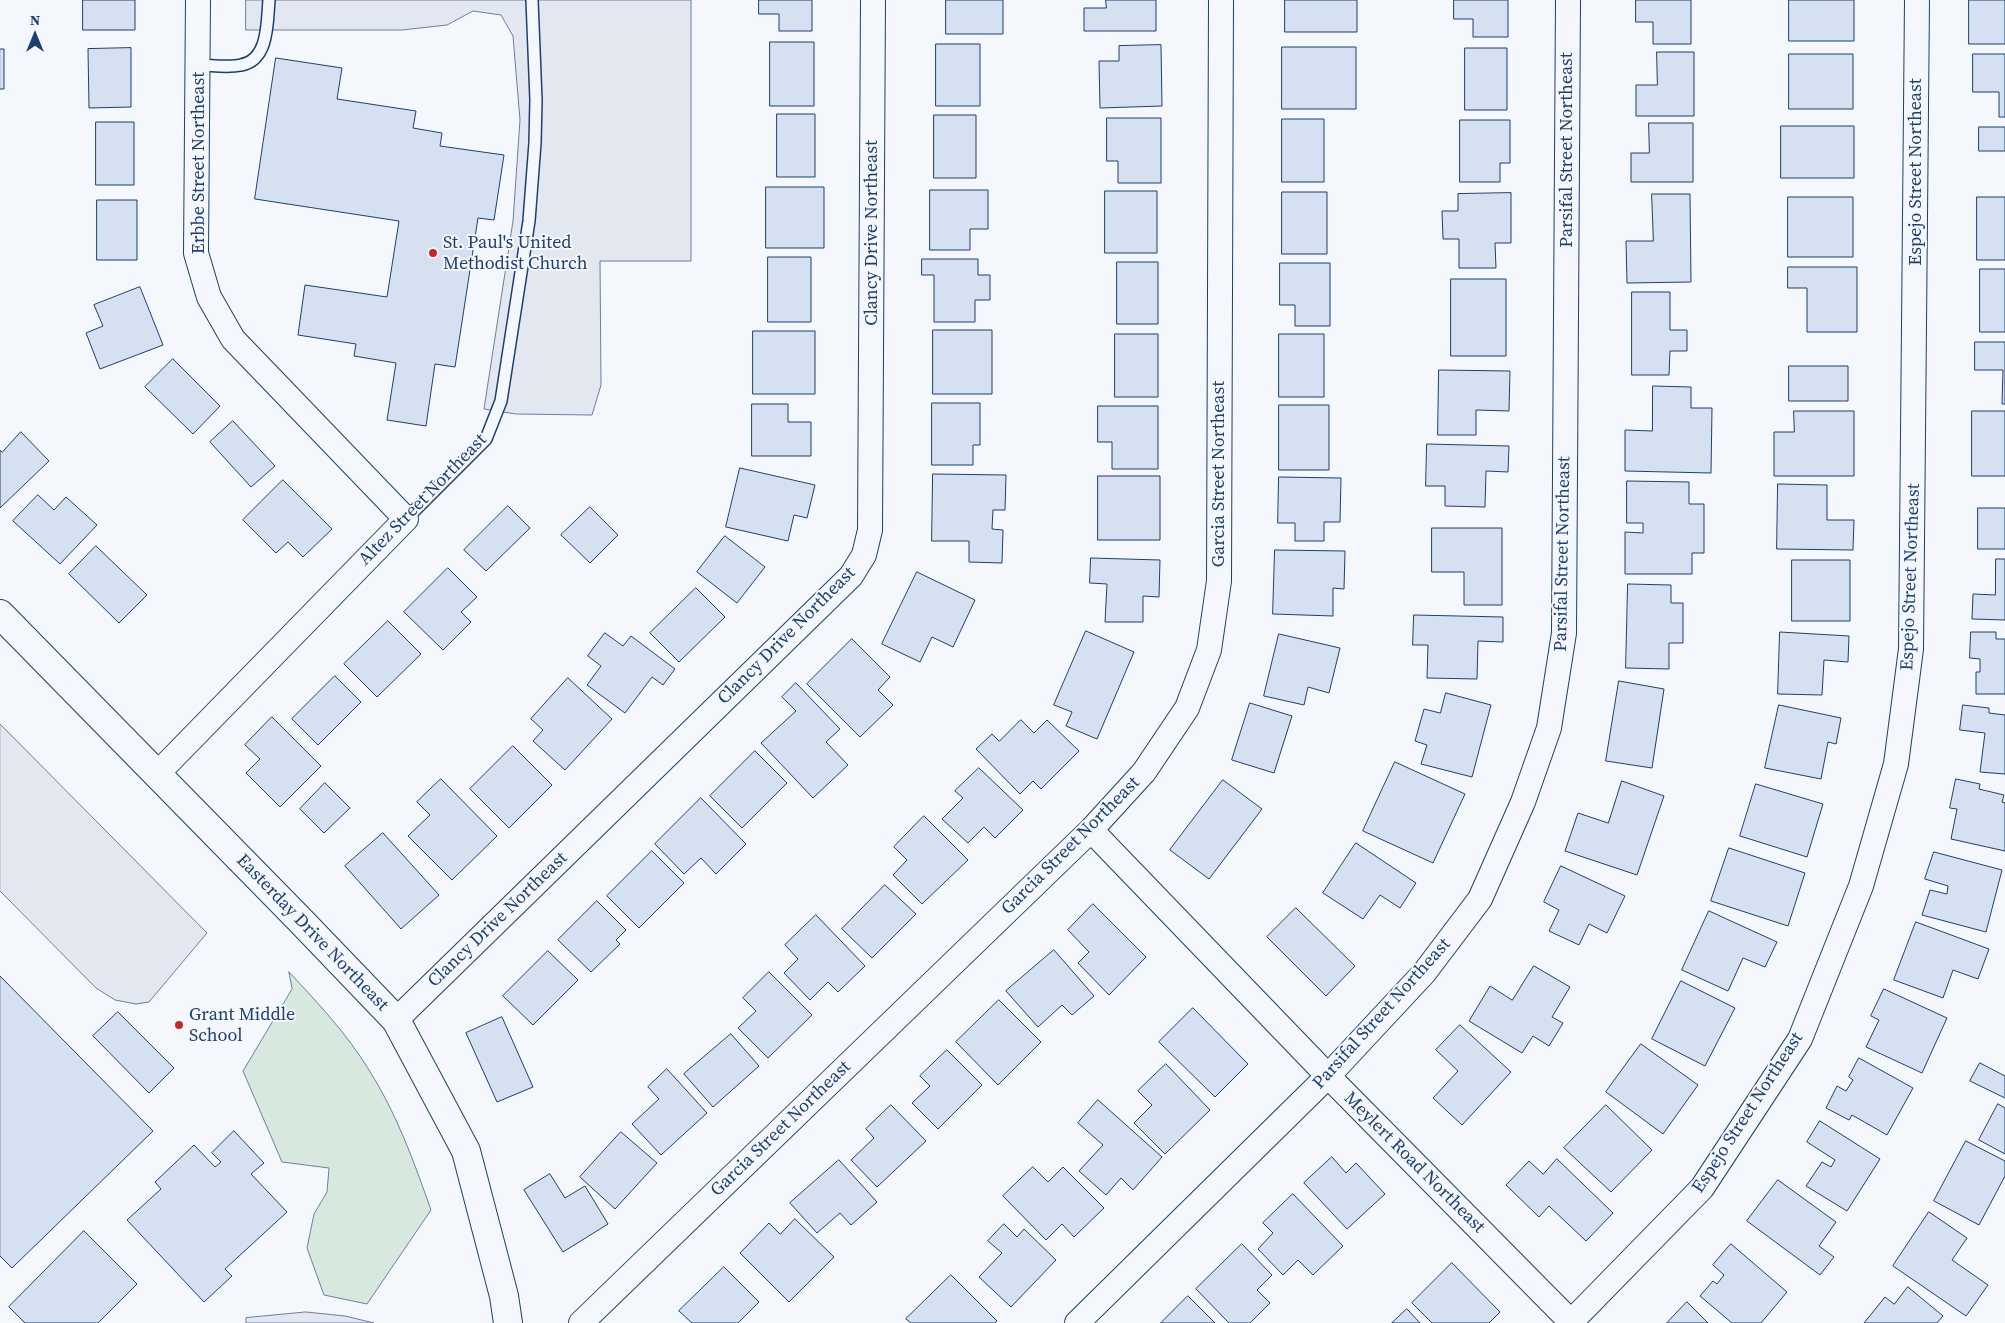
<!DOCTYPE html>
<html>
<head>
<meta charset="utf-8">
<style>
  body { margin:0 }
  #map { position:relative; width:2005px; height:1323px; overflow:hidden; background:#f4f7fb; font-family:"Source Serif 4",serif }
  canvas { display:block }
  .north { position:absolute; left:10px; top:10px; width:50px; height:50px; -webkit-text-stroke:4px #f4f7fb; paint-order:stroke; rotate:0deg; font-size:14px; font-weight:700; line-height:20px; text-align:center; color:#1d3f73 }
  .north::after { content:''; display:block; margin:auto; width:18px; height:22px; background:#1d3f73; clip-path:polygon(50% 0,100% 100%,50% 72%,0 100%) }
</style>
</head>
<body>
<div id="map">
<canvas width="2005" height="1323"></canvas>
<div class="north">N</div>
</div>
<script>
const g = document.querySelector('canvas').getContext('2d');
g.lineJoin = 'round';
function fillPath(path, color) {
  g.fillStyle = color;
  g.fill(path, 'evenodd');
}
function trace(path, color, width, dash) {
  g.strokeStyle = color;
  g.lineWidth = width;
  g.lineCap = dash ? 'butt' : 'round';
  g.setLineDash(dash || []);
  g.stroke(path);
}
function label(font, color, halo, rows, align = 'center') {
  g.font = font + ' "Source Serif 4",serif';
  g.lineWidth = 4;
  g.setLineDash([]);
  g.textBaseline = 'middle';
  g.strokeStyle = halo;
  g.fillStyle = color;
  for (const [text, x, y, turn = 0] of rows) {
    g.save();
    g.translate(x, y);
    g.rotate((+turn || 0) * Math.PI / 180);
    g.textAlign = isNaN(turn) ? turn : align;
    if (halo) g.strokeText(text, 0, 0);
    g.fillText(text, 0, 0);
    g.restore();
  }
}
const green = new Path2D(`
  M289 972C318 1003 347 1034 369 1070 397 1114 414 1162 431 1210L367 1304 324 1295 307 1248 314 1214 327 1192 329 1168 282 1162 243 1071 292 989Z`);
const parking = new Path2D(`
  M246 0H691V261H600L601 385 592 415 516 414 484 409 513 221 520 120 513 36 501 15 473 11 447 25 402 30H246Z
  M0 724 207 933 149 1002 136 1004 115 1000 96 988 0 891Z
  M306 1312 345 1316 374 1323H246V1318Z`);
const building = new Path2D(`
  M83 0H135V30H83Z
  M759 0H812V31H779V14H759Z
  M946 0H1003V34H946Z
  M1106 0H1156V31H1084V8H1106Z
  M1285 0H1357V32H1285Z
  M1454 0H1508V37H1473V19H1454Z
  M1636 0H1691V44H1653V22H1636Z
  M1789 0H1854V41H1789Z
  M1969 0H2005V44H1969Z
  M770 42H814V106H770Z
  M936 44H980V106H936Z
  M1161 45 1162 106 1100 108 1099 61H1119V46Z
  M1282 47H1356V109H1282Z
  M131 48V107L89 108 88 49Z
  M1465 48H1507V110H1465Z
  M0 49H4V89H0Z
  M1657 52H1694V116H1636V85H1657Z
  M1789 54H1853V109H1789Z
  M1973 54H2005V117H1999V92H1973Z
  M276 58 342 68 337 99 416 111 413 128 442 133 440 146 504 155 494 220 478 218 455 367 435 364 426 426 387 420 396 363 354 356 356 344 298 335 305 285 387 297 399 221 255 199Z
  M777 114H815V177H777Z
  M934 115H976V178H934Z
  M1107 118H1161V183H1118V161H1107Z
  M1282 119H1324V182H1282Z
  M1460 120H1510V163H1500V182H1460Z
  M96 122H134V185H96Z
  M1649 123H1693V182H1631V153H1649Z
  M1781 126H1854V178H1781Z
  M1979 127H2005V151H1979Z
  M766 187H824V248H766Z
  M930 190H988V229H970V250H930Z
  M1105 191H1157V253H1105Z
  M1282 192H1327V254H1282Z
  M1511 193V243H1495L1496 268H1459V239H1443L1442 211H1458V194Z
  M1652 194H1690L1691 282 1627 283 1626 241H1653Z
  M1788 197H1853V257H1788Z
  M1977 197H2005V260H1977Z
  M97 200H137V260H97Z
  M768 257H811V322H768Z
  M922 259H978V275H990V300H975V322H934V275H922Z
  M1117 262H1158V324H1117Z
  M1280 263H1330V326H1295V305H1280Z
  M1788 267H1857V332H1807V288H1788Z
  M1980 269H2005V332H1980Z
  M1451 279H1506V356H1451Z
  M140 287 163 345 100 369 86 333 103 326 94 305Z
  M1632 292H1670V330H1687V351H1670L1669 375H1632Z
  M933 330H992V394H933Z
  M753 331H815V394H753Z
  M1115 334H1158V397H1115Z
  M1279 334H1324V397H1279Z
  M1975 342H2005V404H2002L2003 370H1975Z
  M173 359 220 406 193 434 145 387Z
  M1789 366H1848V401H1789Z
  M1439 370 1510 371 1509 411 1476 410V435H1438Z
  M1653 386 1691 387V408H1712L1711 473 1625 471V430L1652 431Z
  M932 403H980V445H973V465H932Z
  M752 404H788V422H811V456H752Z
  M1279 405H1329V470H1279Z
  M1098 406H1158V469H1112V442H1098Z
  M1794 411H1854V476H1774V432H1794Z
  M1972 411H2005V476H1972Z
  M233 421 275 466 251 487 210 442Z
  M21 432 49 461 0 508V450L2 452Z
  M1427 444 1509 446 1508 472 1486 471 1485 507 1445 506V486H1426Z
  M740 468 815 485 807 518 794 515 788 541 726 527Z
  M933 474 1006 475 1005 510H993L992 529 1003 530 1002 563 969 562V541H932Z
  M1098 476H1160V540H1098Z
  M1279 477 1341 478 1340 522H1324V541H1295V523H1278Z
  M283 480 332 529 303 557 288 542 276 553 243 520Z
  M1627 481 1689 482V504H1704V553H1692V574H1625V532L1643 533V523H1627Z
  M1778 484 1827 485V520H1854L1853 550 1777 549Z
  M38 495 54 510 66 497 97 525 60 564 13 521Z
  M508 506 530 528 486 571 464 550Z
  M590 507 618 535 590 563 561 535Z
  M1978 508H2005V549H1978Z
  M1432 528H1502V605H1464V572H1432Z
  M725 536 765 567 737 603 697 572Z
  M96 546 147 595 119 623 69 574Z
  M1275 550 1345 551 1344 589 1333 588V616L1273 614Z
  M1091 558 1160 560 1159 597 1143 596V622H1105L1107 584 1090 583Z
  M1996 559H2005V620L1972 619 1973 594 1995 595Z
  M1792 560H1850V621H1792Z
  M448 568 477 597 461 612 471 622 443 650 404 612Z
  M917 572 975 600 953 647 932 637 920 662 882 644Z
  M1628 584 1671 585V603H1683V643H1669V669L1626 668Z
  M696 588 725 617 679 662 650 633Z
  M1414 615 1503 617V642L1478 641 1477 679 1427 678 1428 645H1413Z
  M388 621 421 654 377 697 344 664Z
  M1086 631 1134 652 1097 739 1066 726 1072 712 1054 705Z
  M1780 632 1849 636 1848 662 1824 660 1822 695 1778 694Z
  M1971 632H1996V639H2005V694H1976V672H1980V659L1970 658Z
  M605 633 623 646 631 636 675 669 663 685 652 677 625 713 587 685 601 666 588 656Z
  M1279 634 1340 648 1329 693 1308 687 1304 705 1264 696Z
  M852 639 890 677 878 690 893 705 860 737 807 684Z
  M335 676 361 702 318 745 292 719Z
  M568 678 612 719 565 770 533 741 543 730 531 719Z
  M1619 681 1664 689 1652 768 1606 761Z
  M796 683 840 729 826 742 848 765 813 798 761 743 796 711 782 697Z
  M1446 693 1491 705 1472 777 1421 764 1427 745 1415 741 1424 709 1440 713Z
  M1250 703 1292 716 1274 773 1232 760Z
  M1779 705 1841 718 1836 744 1828 742 1821 779 1765 768Z
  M1963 705 1989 708V713L2005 715V774L1980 772 1985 733 1960 730Z
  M272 717 321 766 280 807 246 773 260 759 245 745Z
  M1021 720 1034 733 1047 720 1079 751 1041 789 1033 781 1020 794 976 749 992 734 999 741Z
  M513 746 552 785 509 828 470 789Z
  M755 751 787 783 742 828 710 796Z
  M1395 762 1465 794 1433 863 1363 831Z
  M979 768 1023 810 995 838 984 827 968 843 942 819 963 798 955 791Z
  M441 779 497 836 452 880 408 836 430 815 417 802Z
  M1956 779 1980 784 1979 789 2004 795 2002 802 2005 803V851L1951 839 1957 809 1950 808Z
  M1223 780 1262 809 1209 879 1170 850Z
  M1622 781 1664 796 1637 875 1565 851 1578 813 1608 823Z
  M325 783 350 808 324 833 300 809Z
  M1756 784 1823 804 1807 857 1740 836Z
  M701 798 746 844 716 874 701 858 684 874 655 844Z
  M924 816 968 860 922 904 893 875 907 860 894 847Z
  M383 833 439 895 401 929 345 866Z
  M1356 843 1416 883 1400 908 1380 895 1363 919 1323 893Z
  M1729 848 1805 873 1788 926 1711 901Z
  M652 851 684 883 639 928 607 896Z
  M1934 852 2002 870 1986 932 1922 915 1930 890 1947 894 1948 886 1925 879Z
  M1561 866 1625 896 1607 933 1589 924 1579 945 1549 931 1559 910 1544 902Z
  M885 885 916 914 872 958 842 929Z
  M597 901 626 930 616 940 620 944 591 972 558 940Z
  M1093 904 1146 957 1109 995 1078 963 1089 952 1068 930Z
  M1296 908 1355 966 1326 996 1267 937Z
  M1709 911 1777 942 1765 967 1743 958 1728 991 1682 970Z
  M816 915 865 966 838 992 828 982 810 1000 784 973 798 959 785 945Z
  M1916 922 1989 949 1978 979 1953 970 1943 998 1894 980Z
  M1054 950 1094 996 1072 1015 1062 1005 1038 1027 1006 991Z
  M548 951 578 980 533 1025 503 996Z
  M1534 966 1570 987 1552 1017 1563 1023 1549 1046 1533 1036 1522 1053 1469 1021 1490 986 1512 1000Z
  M769 972 812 1015 768 1058 738 1028 756 1011 743 998Z
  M0 976 153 1131 12 1268 0 1256Z
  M1681 981 1735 1008 1705 1066 1652 1039Z
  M1884 989 1947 1018 1922 1073 1866 1047 1879 1020 1871 1016Z
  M999 1000 1041 1042 998 1085 956 1042Z
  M1193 1008 1248 1064 1215 1097 1159 1042Z
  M118 1012 174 1068 149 1093 93 1036Z
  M502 1017 533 1087 497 1102 466 1033Z
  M1460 1025 1511 1072 1462 1125 1433 1098 1458 1071 1436 1050Z
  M731 1034 759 1066 713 1107 684 1074Z
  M1641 1044 1698 1085 1663 1134 1606 1092Z
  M947 1050 982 1085 938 1129 912 1103 930 1086 920 1076Z
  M1859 1058 1913 1088 1887 1135 1852 1115 1849 1120 1826 1108 1837 1086 1846 1091 1853 1080 1849 1077Z
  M1980 1063 2005 1076V1098L1970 1081Z
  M1166 1064 1210 1110 1165 1154 1134 1123 1152 1105 1138 1091Z
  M667 1069 707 1113 661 1155 632 1124 659 1099 648 1087Z
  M1098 1100 1162 1157 1133 1190 1121 1178 1106 1195 1079 1171 1103 1145 1078 1123Z
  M1998 1104 2005 1108V1154L1979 1140Z
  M891 1105 926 1141 877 1187 851 1160 874 1138 866 1129Z
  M1606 1105 1652 1150 1611 1192 1564 1148Z
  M1820 1121 1880 1159 1847 1211 1806 1186 1822 1162 1831 1167 1835 1160 1807 1142Z
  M234 1131 264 1163 251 1174 287 1212 225 1269 232 1276 204 1302 127 1220 161 1189 155 1182 194 1145 215 1167 221 1162 212 1153Z
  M621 1132 657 1163 615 1209 580 1177Z
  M1966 1141 2005 1161V1176L1979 1225 1934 1201Z
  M1332 1157 1346 1173 1356 1163 1385 1194 1347 1229 1304 1183Z
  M1557 1159 1613 1213 1586 1241 1549 1206 1539 1217 1506 1185 1529 1161 1543 1174Z
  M839 1160 877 1202 851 1225 840 1213 817 1233 790 1203Z
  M1033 1167 1048 1182 1063 1167 1104 1208 1074 1237 1062 1224 1046 1240 1003 1196Z
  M550 1174 565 1198 585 1186 608 1224 563 1252 524 1190Z
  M1778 1180 1836 1222 1819 1246 1834 1257 1820 1275 1747 1221Z
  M1293 1194 1343 1246 1313 1275 1298 1260 1283 1275 1258 1249 1273 1233 1263 1223Z
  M1929 1212 1967 1238 1952 1260 1988 1285 1966 1316 1893 1266Z
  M795 1219 834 1257 789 1302 740 1253 769 1223 780 1234Z
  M1004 1224 1017 1237 1024 1229 1056 1260 1011 1307 979 1277 1002 1253 988 1241Z
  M84 1231 137 1284 98 1323H25L9 1307Z
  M1242 1244 1272 1275 1257 1290 1270 1303 1250 1323H1229L1196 1289Z
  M1731 1244 1787 1292 1761 1323H1732L1700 1296 1713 1281 1717 1284 1724 1275 1713 1265Z
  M1452 1263 1500 1312 1489 1323H1432L1412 1303Z
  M724 1267 759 1302 738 1323H692L679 1311Z
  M951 1275 997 1321 995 1323H911L906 1319Z
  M1908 1287 1943 1316 1937 1323H1864L1885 1297 1894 1304Z
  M1188 1296 1215 1323H1161Z
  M1687 1302 1708 1323H1667Z
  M1407 1309 1420 1323H1392Z`);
const service = new Path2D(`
  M198 65C211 65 228 68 241 65 269 60 267 22 269 0
  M406 519 486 439 501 401 529 221 535 143 536 100 532 0`);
const minor = new Path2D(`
  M157 774 406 519 233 339 209 297 196 253 198 0
  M1091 830 1328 1076 1572 1323
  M396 1020 851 576 864 555 870 530 873 0
  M581 1323 1091 830 1144 772 1187 708 1209 650 1219 581 1221 0
  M1077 1323 1328 1076 1424 973 1480 899 1523 802 1549 728 1564 633 1568 0
  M1570 1323 1702 1188 1800 1039 1861 886 1896 764 1911 649 1917 0`);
const tertiary = new Path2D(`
  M0 614 300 920 396 1020 466 1151 504 1296 508 1323`);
const markers = [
  [433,253,5,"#c62828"],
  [179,1025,5,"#c62828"]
];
const streetNames = [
  ["Parsifal Street Northeast",1567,150,-90],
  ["Erbbe Street Northeast",199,163,-90],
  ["Espejo Street Northeast",1916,172,-90],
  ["Clancy Drive Northeast",872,233,-90],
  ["Garcia Street Northeast",1219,474,-90],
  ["Altez Street Northeast",423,500,-46],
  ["Parsifal Street Northeast",1563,554,-89],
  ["Espejo Street Northeast",1911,577,-88],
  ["Clancy Drive Northeast",787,636,-45],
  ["Garcia Street Northeast",1071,846,-45],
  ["Clancy Drive Northeast",498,920,-44],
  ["Easterday Drive Northeast",312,933,46],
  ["Parsifal Street Northeast",1382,1014,-48],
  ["Espejo Street Northeast",1748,1113,-57],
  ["Garcia Street Northeast",781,1129,-44],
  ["Meylert Road Northeast",1414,1163,45]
];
const poiNames = [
  ["St. Paul's United",443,243],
  ["Methodist Church",443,264],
  ["Grant Middle",189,1015],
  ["School",189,1036]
];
fillPath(green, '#d7e8df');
trace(green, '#687fa3', 1);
fillPath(parking, '#e3e8f0');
trace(parking, '#687fa3', 1);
fillPath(building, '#d5e0f0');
trace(building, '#1d3f73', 1);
trace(service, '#1d3f73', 14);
trace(minor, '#1d3f73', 26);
trace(tertiary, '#1d3f73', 30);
trace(service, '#f4f7fb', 11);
trace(minor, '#f4f7fb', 24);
trace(tertiary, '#f4f7fb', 28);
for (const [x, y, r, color] of markers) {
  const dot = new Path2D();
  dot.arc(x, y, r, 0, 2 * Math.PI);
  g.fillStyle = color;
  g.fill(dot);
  trace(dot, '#f4f7fb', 2);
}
label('18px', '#1d3f73', '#f4f7fb', streetNames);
label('18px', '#1d3f73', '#f4f7fb', poiNames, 'left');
</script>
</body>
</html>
